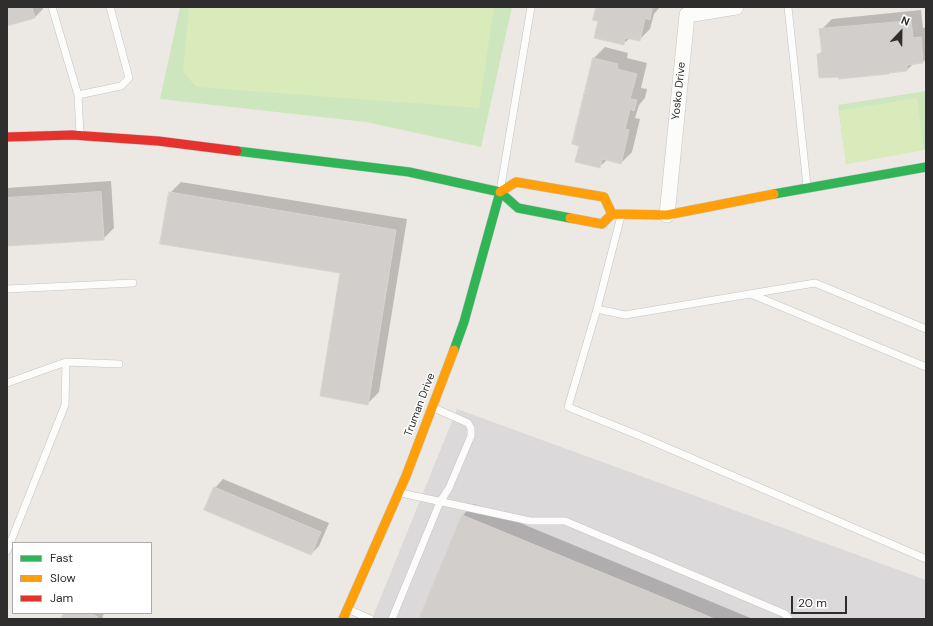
<!DOCTYPE html>
<html>
<head>
<meta charset="utf-8">
<style>
  body { margin:0 }
  #map { position:relative; width:933px; height:626px; overflow:hidden; background:#ece8e4; font-family:"DM Sans",sans-serif }
  canvas { display:block }
  .frame { position:absolute; inset:0; border:8px solid #2e2e2e; pointer-events:none }
  .legend { position:absolute; left:12px; top:542px; width:140px; height:72px; box-sizing:border-box; background:#fff; border:1px solid #ababab; margin:0; padding:5px 7px; list-style:none; font-size:12px; color:#2e2e2e }
  .legend li { display:flex; align-items:center; gap:8px; height:20px }
  .legend b { width:20px; border:1px solid #ababab }
  .north { position:absolute; left:881px; top:12px; width:40px; height:40px; -webkit-text-stroke:3px #fff; paint-order:stroke; rotate:22deg; font-size:11px; font-weight:700; line-height:16px; text-align:center; color:#2e2e2e }
  .north::after { content:''; display:block; margin:auto; width:14px; height:18px; background:#2e2e2e; clip-path:polygon(50% 0,100% 100%,50% 72%,0 100%) }
  .scale { position:absolute; left:791px; top:596px; width:56px; height:18px; box-sizing:border-box; border:2px solid #2e2e2e; border-top:0; padding-left:5px; font-size:12px; line-height:14px; white-space:nowrap; color:#2e2e2e; -webkit-text-stroke:3px #fff; paint-order:stroke }
</style>
</head>
<body>
<div id="map">
<canvas width="933" height="626"></canvas>
<div class="frame"></div>
<ul class="legend">
<li><b style="height:5px;background:#30b455"></b>Fast</li>
<li><b style="height:5px;background:#ff9f0a"></b>Slow</li>
<li><b style="height:5px;background:#e5322d"></b>Jam</li>
</ul>
<div class="north">N</div>
<div class="scale">20 m</div>
</div>
<script>
const g = document.querySelector('canvas').getContext('2d');
g.lineJoin = 'round';
function fillPath(path, color) {
  g.fillStyle = color;
  g.fill(path, 'evenodd');
}
function trace(path, color, width, dash) {
  g.strokeStyle = color;
  g.lineWidth = width;
  g.lineCap = dash ? 'butt' : 'round';
  g.setLineDash(dash || []);
  g.stroke(path);
}
function label(font, color, halo, rows, align = 'center') {
  g.font = font + ' "DM Sans",sans-serif';
  g.lineWidth = 3;
  g.setLineDash([]);
  g.textBaseline = 'middle';
  g.strokeStyle = halo;
  g.fillStyle = color;
  for (const [text, x, y, turn = 0] of rows) {
    g.save();
    g.translate(x, y);
    g.rotate((+turn || 0) * Math.PI / 180);
    g.textAlign = isNaN(turn) ? turn : align;
    if (halo) g.strokeText(text, 0, 0);
    g.fillText(text, 0, 0);
    g.restore();
  }
}
const industrial = new Path2D(`
  M457 409 926 580V619H372Z`);
const green = new Path2D(`
  M180 7H512L481 147 366 122 160 99Z
  M926 91V149L846 164 838 105Z`);
const pitch = new Path2D(`
  M189 7H494L479 108 196 87 183 72Z
  M917 98 924 150 846 164 839 111Z`);
const shadow = new Path2D(`
  M7 7H43V9L35 17 7 25Z
  M597 7H660L654 14 650 29 639 40 630 38 623 44 600 20Z
  M921 10 923 28 926 27V59L923 62 914 63 907 70 818 55 823 50 821 30 832 19Z
  M605 47 628 53 627 58 647 63 641 88 647 89 645 98 639 105 635 118 640 119 632 152 621 163 607 160 599 167 580 145 594 58Z
  M111 181 114 228 103 239 7 245V188Z
  M181 182 407 219 379 392 368 403 341 272 170 193Z
  M223 479 329 523 319 546 311 554 215 488Z
  M474 504 753 619H420L463 515Z
  M65 613H104L102 619H63Z`);
const building = new Path2D(`
  M7 7H32L35 18 7 26Z
  M596 7H648L652 8 650 20 645 18 640 41 625 38 624 45 594 38 598 21 593 20Z
  M911 21 913 38 921 37 923 63 907 65V71L889 73V74L839 79 838 77 819 78 817 54H822L819 29Z
  M593 58 618 64 617 69 637 74 630 99 637 100 634 111 630 109 625 129 629 130 621 164 602 159 600 168 575 162 579 146 572 144Z
  M101 192 104 240 7 246V198Z
  M169 192 396 230 368 405 320 396 340 273 160 244Z
  M214 487 321 532 311 555 204 510Z
  M462 515 715 619H419Z
  M64 613H89L98 617 97 619H61Z`);
const lane = new Path2D(`
  M52 7 78 95 80 134
  M788 7 807 186
  M78 95 121 86 129 78 110 7
  M501 186 531 7
  M621 216 597 309 625 315 815 283 926 329
  M7 289 133 283
  M751 294 926 367
  M597 309 568 407 640 436 926 559
  M7 383 66 362 119 364
  M401 493 530 521H565L785 614 789 619
  M7 551 65 405 66 362
  M350 610 370 619
  M392 619 440 502 449 488 471 436V428L468 423 434 408`);
const street = new Path2D(`
  M667 215 687 15 736 7`);
const fast = new Path2D(`
  M237 151 409 172 500 192 518 208 570 218
  M774 194 926 167
  M454 350 464 322 500 192`);
const slow = new Path2D(`
  M500 192 516 182 604 197 612 214
  M570 218 602 224 612 214 667 215 774 194
  M343 619 406 476 454 350`);
const jam = new Path2D(`
  M7 137 72 135 158 141 237 151`);
const streetNames = [
  ["Yosko Drive",679,91,-84],
  ["Truman Drive",420,405,-69]
];
fillPath(industrial, '#dcd9db');
fillPath(green, '#cee6be');
fillPath(pitch, '#d9eabb');
fillPath(shadow, '#0003');
fillPath(building, '#d1cecb');
trace(building, '#d7d4d0', 1);
trace(lane, '#c5c4c5', 8);
trace(street, '#c5c4c5', 16);
trace(fast, '#c5c4c5', 10);
trace(slow, '#c5c4c5', 10);
trace(jam, '#c5c4c5', 10);
trace(lane, '#fcfcfb', 7);
trace(street, '#fcfcfb', 15);
trace(fast, '#30b455', 9);
trace(slow, '#ff9f0a', 9);
trace(jam, '#e5322d', 9);
label('11px', '#2e2e2e', '#fff', streetNames);
</script>
</body>
</html>
